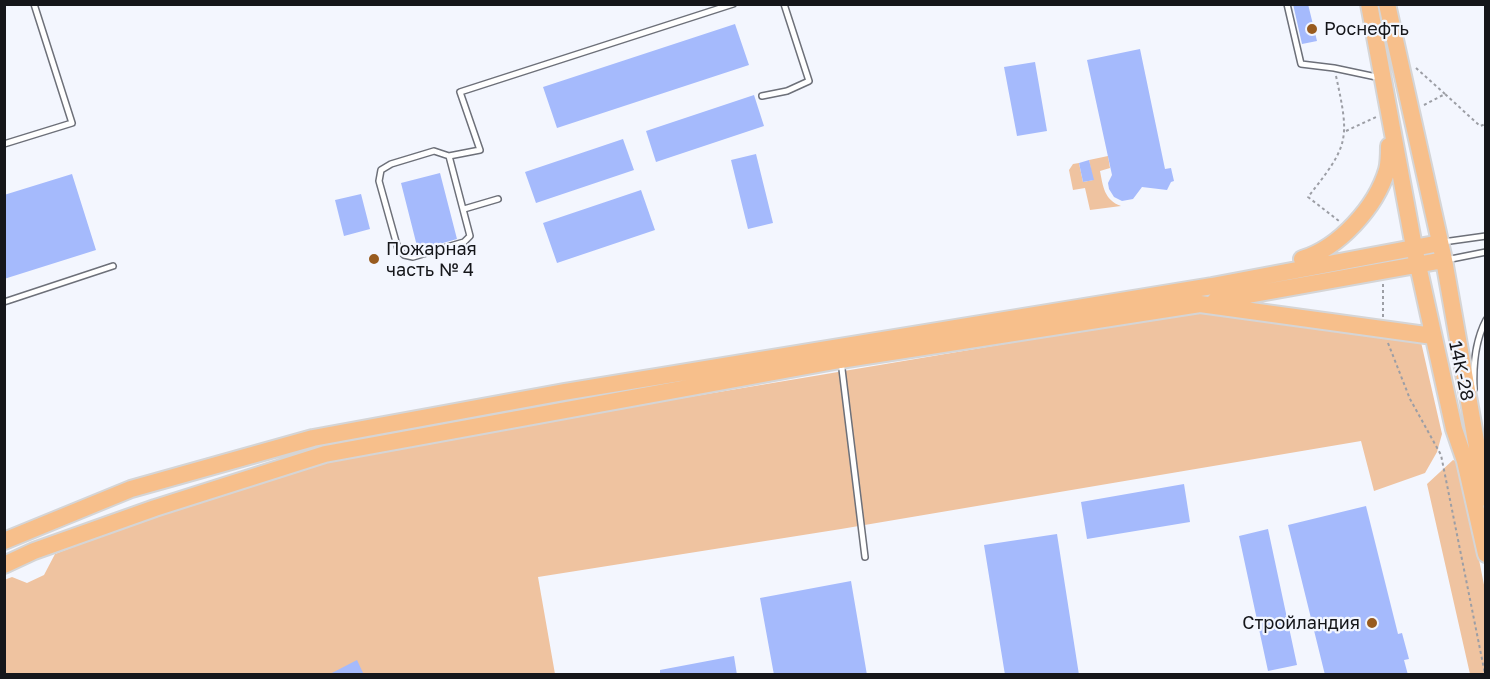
<!DOCTYPE html>
<html>
<head>
<meta charset="utf-8">
<style>
  body { margin:0 }
  #map { position:relative; width:1490px; height:679px; overflow:hidden; background:#f3f6fe; font-family:"Golos Text",sans-serif }
  canvas { display:block }
  .frame { position:absolute; inset:0; border:6px solid #15161a; pointer-events:none }
</style>
</head>
<body>
<div id="map">
<canvas width="1490" height="679"></canvas>
<div class="frame"></div>
</div>
<script>
const g = document.querySelector('canvas').getContext('2d');
g.lineJoin = 'round';
function fillPath(path, color) {
  g.fillStyle = color;
  g.fill(path, 'evenodd');
}
function trace(path, color, width, dash) {
  g.strokeStyle = color;
  g.lineWidth = width;
  g.lineCap = dash ? 'butt' : 'round';
  g.setLineDash(dash || []);
  g.stroke(path);
}
function label(font, color, halo, rows, align = 'center') {
  g.font = font + ' "Golos Text",sans-serif';
  g.lineWidth = 4.5;
  g.setLineDash([]);
  g.textBaseline = 'middle';
  g.strokeStyle = halo;
  g.fillStyle = color;
  for (const [text, x, y, turn = 0] of rows) {
    g.save();
    g.translate(x, y);
    g.rotate((+turn || 0) * Math.PI / 180);
    g.textAlign = isNaN(turn) ? turn : align;
    if (halo) g.strokeText(text, 0, 0);
    g.fillText(text, 0, 0);
    g.restore();
  }
}
const green = new Path2D(`
  M1108 156 1110 168 1100 171C1103 186 1104 200 1121 206L1090 210 1085 188 1073 190 1069 170 1073 164 1079 163 1083 182 1093 180 1089 160Z
  M1207 310 1421 342 1442 434 1437 452 1425 473 1374 491 1361 441 841 529 538 577 555 674H5L4 580 12 577 27 583 44 575 55 554 158 514 338 456Z
  M1453 460 1460 463 1485 590V674H1470L1427 484Z`);
const building = new Path2D(`
  M1293 4H1308L1317 41 1302 44Z
  M735 24 749 65 557 128 543 87Z
  M1140 49 1165 169 1171 168 1174 181 1171 182 1167 190 1142 187 1133 199 1122 201 1114 197 1109 189 1108 183 1112 175 1087 60Z
  M1035 62 1047 131 1017 136 1004 67Z
  M754 95 764 126 656 162 646 131Z
  M623 139 634 170 536 203 525 172Z
  M756 154 773 223 748 229 731 160Z
  M1089 160 1094 180 1083 182 1079 163Z
  M440 173 457 239 418 250 401 183Z
  M72 174 96 250 4 279V195Z
  M641 190 655 230 557 263 543 223Z
  M361 194 370 229 344 236 335 200Z
  M1184 484 1190 522 1087 539 1081 502Z
  M1366 506 1398 634 1402 633 1409 659 1404 660 1408 675H1325L1288 525Z
  M1268 529 1297 665 1268 671 1239 536Z
  M1057 534 1079 675H1005L984 545Z
  M851 581 867 675H774L760 598Z
  M734 656 737 675H660V670Z
  M357 660 364 675H328Z`);
const path = new Path2D(`
  M1416 68 1445 94
  M1336 76C1350 140 1349 145 1308 197L1339 221
  M1424 105 1445 94 1480 126 1486 124
  M1346 131 1376 117
  M1383 284V317
  M1388 343 1410 399 1441 455 1485 674`);
const lane = new Path2D(`
  M1287 4 1301 64 1334 68 1381 78
  M762 96 787 91 809 81 784 4
  M4 144 72 123 34 4
  M449 156 470 236 464 242 413 257 404 255 398 249 379 181 381 170 391 164 434 151 449 156 480 150 460 92 733 4
  M464 209 498 199
  M1443 242 1486 236
  M1446 260 1486 252
  M4 302 113 266
  M841 361 865 557
  M1474 389C1473 366 1475 341 1486 320`);
const primary = new Path2D(`
  M1369 4 1414 247 1454 429 1465 461 1486 554
  M1387 4 1444 260 1486 498
  M1302 259C1339 248 1376 207 1387 170 1389 163 1389 154 1389 146
  M1215 301 1444 260
  M4 541 131 489 313 438 564 392 1212 286 1440 243
  M4 565 34 551 155 508 325 454 840 360 1200 304 1433 336`);
const markers = [
  [1312,29,6,"#985b1f"],
  [374,259,6,"#985b1f"],
  [1372,623,6,"#985b1f"]
];
const poiNames = [
  ["Роснефть",1324,29],
  ["Пожарная",386,249],
  ["часть № 4",386,270],
  ["Стройландия",1360,623,"right"]
];
const streetNames = [
  ["14К-28",1461,371,78]
];
fillPath(green, '#efc3a0');
fillPath(building, '#a5bafc');
trace(lane, '#6d7079', 8);
trace(primary, '#d5d5d6', 20);
trace(path, '#9c9ea5', 2, [3, 3]);
trace(lane, '#fff', 5);
trace(primary, '#f7bf8b', 16);
for (const [x, y, r, color] of markers) {
  const dot = new Path2D();
  dot.arc(x, y, r, 0, 2 * Math.PI);
  g.fillStyle = color;
  g.fill(dot);
  trace(dot, '#f3f6fe', 2);
}
label('18px', '#15161a', '#f3f6fe', poiNames, 'left');
label('18px', '#15161a', '#f3f6fe', streetNames);
</script>
</body>
</html>
